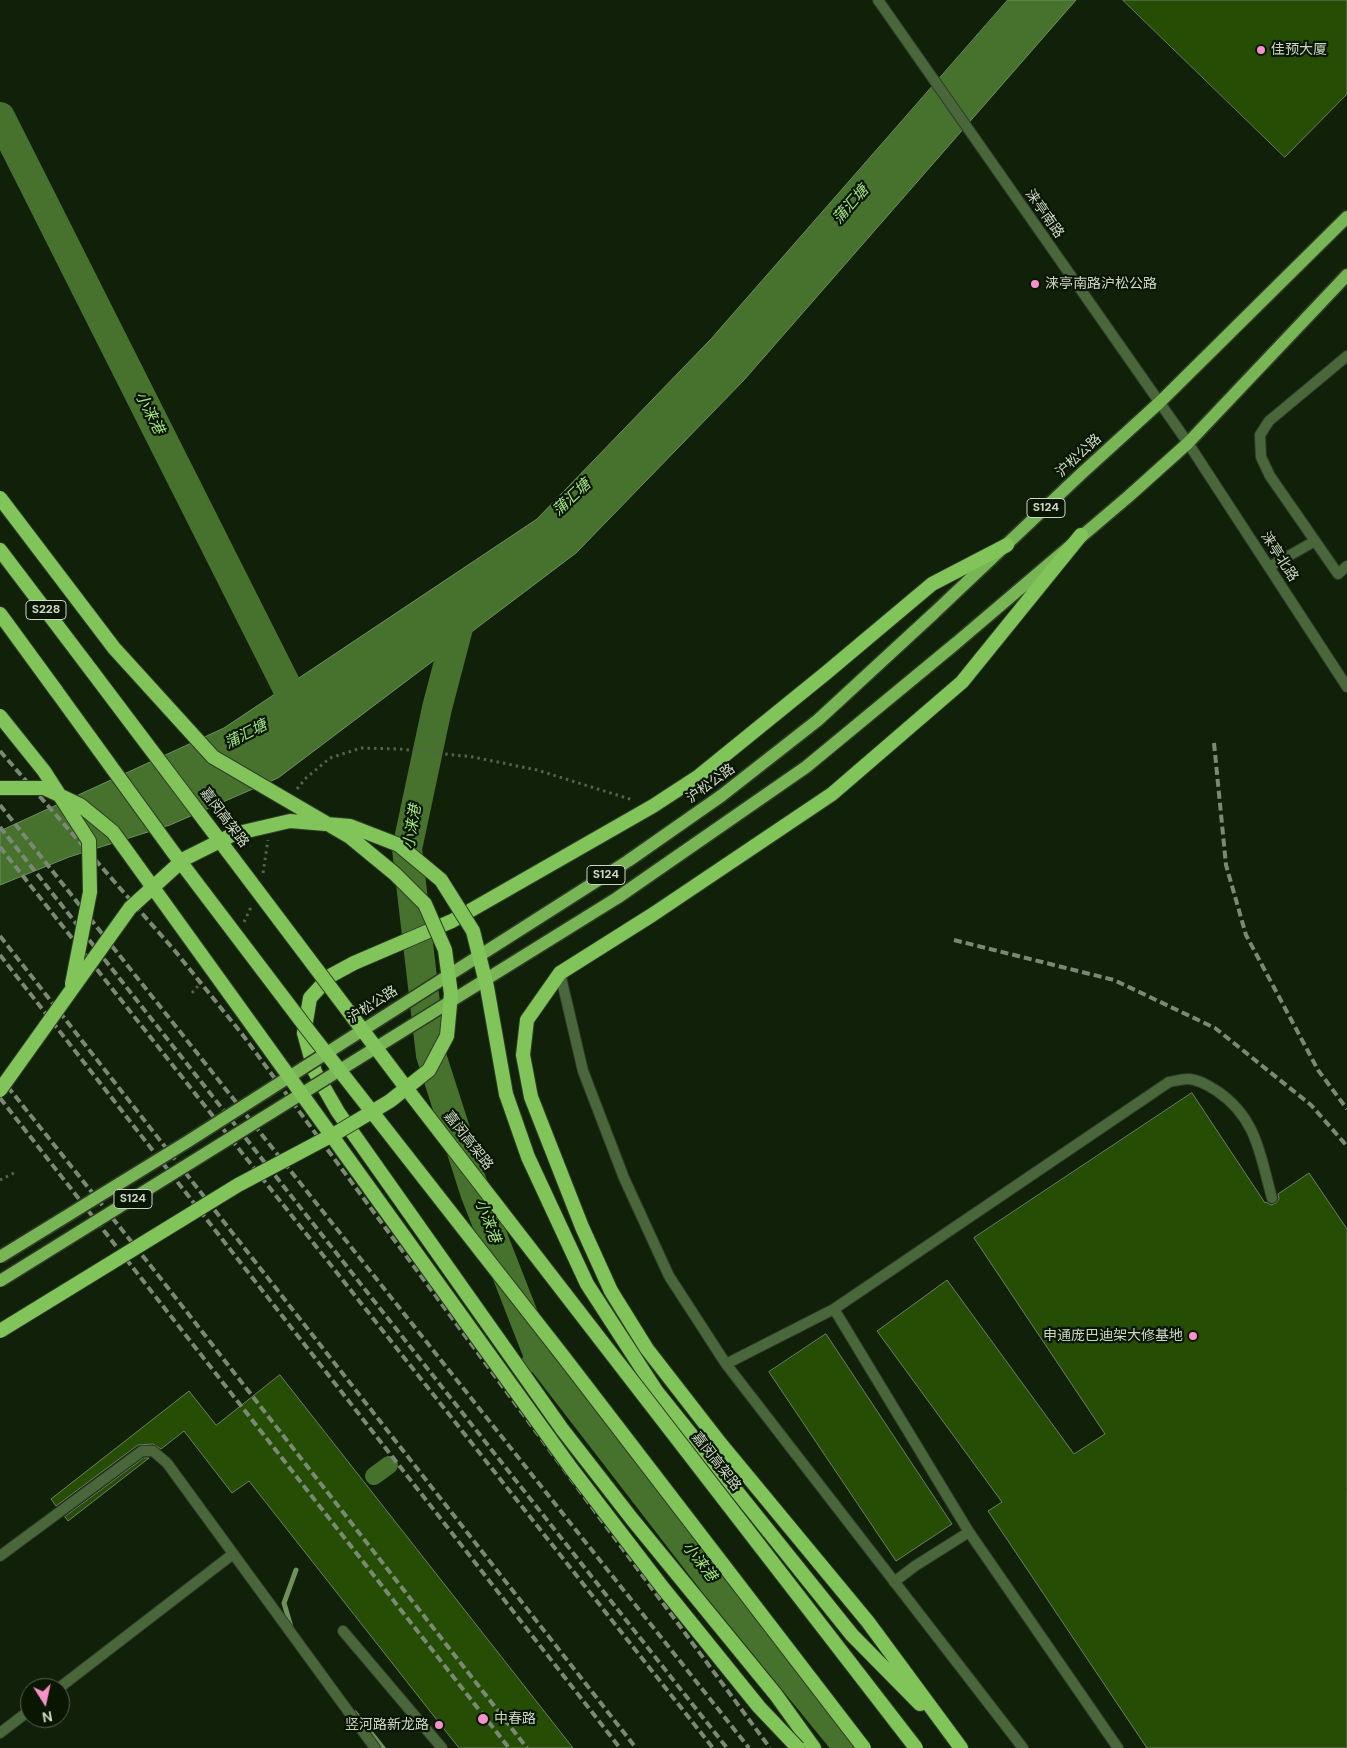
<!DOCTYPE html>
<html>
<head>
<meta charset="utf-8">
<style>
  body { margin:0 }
  #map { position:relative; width:1347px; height:1748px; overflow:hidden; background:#112009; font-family:"DM Sans",sans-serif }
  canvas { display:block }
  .north { position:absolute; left:20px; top:1678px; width:50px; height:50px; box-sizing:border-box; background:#081602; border:1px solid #566351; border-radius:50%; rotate:170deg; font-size:14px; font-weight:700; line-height:20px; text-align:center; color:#ccd6c7 }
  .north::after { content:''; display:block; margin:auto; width:18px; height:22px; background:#f890cb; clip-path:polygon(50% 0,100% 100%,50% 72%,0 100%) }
</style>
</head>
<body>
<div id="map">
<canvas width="1347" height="1748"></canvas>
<div class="north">N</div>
</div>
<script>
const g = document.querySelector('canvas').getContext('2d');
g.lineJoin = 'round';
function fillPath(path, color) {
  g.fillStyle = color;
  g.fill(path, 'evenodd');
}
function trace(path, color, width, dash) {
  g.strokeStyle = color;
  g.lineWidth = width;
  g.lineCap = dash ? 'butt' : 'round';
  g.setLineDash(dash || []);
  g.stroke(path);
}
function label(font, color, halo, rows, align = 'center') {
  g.font = font + ' "DM Sans","Noto Sans SC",sans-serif';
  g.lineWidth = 4.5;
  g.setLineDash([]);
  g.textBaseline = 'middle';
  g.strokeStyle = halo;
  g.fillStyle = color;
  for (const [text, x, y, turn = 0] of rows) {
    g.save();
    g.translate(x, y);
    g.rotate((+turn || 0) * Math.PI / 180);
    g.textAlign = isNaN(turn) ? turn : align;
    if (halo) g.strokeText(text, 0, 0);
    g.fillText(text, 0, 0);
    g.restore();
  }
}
const water = new Path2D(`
  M1008 0H1076L744 380 576 553 278 778 170 825 69 857 0 885V831L224 728 537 519 711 339Z`);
const stream = new Path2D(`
  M291 1627 284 1603 296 1570
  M355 1713 383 1748`);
const canal = new Path2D(`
  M529 1364 539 1356
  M374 1476 389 1465`);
const river = new Path2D(`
  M0 117 298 709
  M464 605 437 708 407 849 431 1055 475 1192 539 1356 715 1584 849 1748`);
const building = new Path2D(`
  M1123 0H1347V94L1285 157Z
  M1192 1093 1265 1203 1266 1202 1271 1205 1276 1203 1279 1199 1278 1194 1309 1173 1347 1229V1748H1147L988 1511 1002 1502 877 1331 947 1280 1074 1454 1105 1434 974 1238Z
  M826 1334 952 1524 896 1561 769 1372Z
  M280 1375 573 1748H459L249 1481 232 1493 184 1431 161 1449 153 1444 138 1445 56 1506 51 1499 189 1391 216 1425Z
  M144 1458H149L68 1521 65 1517Z`);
const path = new Path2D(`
  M297 789 306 778 330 758 361 748 399 749 473 757 537 770 633 800
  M263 873 268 840
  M244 922 252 905
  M192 993 203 980
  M0 1180 14 1173`);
const service = new Path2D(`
  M1347 356 1269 421 1260 435 1261 457 1270 476 1338 574 1347 566
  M1269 567 1315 541
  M560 973 583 1071 624 1178 669 1276 726 1364 1023 1748
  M834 1309 969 1532 1118 1748
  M726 1364 834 1309 1169 1082C1175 1081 1182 1079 1188 1079 1198 1079 1209 1086 1217 1091 1257 1118 1260 1155 1272 1198
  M0 1556 142 1451H153L167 1463 375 1748
  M894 1582 915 1566 969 1532
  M59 1688 233 1554
  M0 1733 30 1710`);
const minor = new Path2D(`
  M343 1631 442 1748`);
const tertiary = new Path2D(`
  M878 0 1188 443 1347 687`);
const primary = new Path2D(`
  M933 614 1081 474 1160 402 1347 217
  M955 644 1129 496 1188 443 1347 275`);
const trunk = new Path2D(`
  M0 550 91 670
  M0 614 57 692
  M506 1094 528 1157 587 1284 657 1392 852 1635 920 1704
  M814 1748 776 1695 632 1519 562 1429 338 1112 315 1072 304 1033 310 998 330 976 354 963 452 921 653 806 699 776 826 673 932 584 1007 545
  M961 1748 868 1622 720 1443 647 1349 611 1291 582 1227 531 1097 523 1055 527 1020 560 973 652 915 832 794 962 682 1081 535`);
const rail = new Path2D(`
  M1214 743 1226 865 1246 935 1318 1070 1347 1109
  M0 751 175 951 242 1034 770 1748
  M0 805 749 1748
  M0 827 727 1748
  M0 847 713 1748
  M0 936 636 1748
  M954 940 1114 980 1215 1028 1311 1105 1347 1146
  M0 955 620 1748
  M0 1077 154 1270 527 1748
  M0 1098 509 1748`);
const primaryBridge = new Path2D(`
  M0 1257 187 1142 628 861 721 796 818 720 933 614
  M0 1281 617 898 806 767 955 644`);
const trunkBridge = new Path2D(`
  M0 498 114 648 213 757 350 837 395 874 425 904 445 950 451 994 447 1036 429 1070 390 1101 338 1132 238 1185 0 1331
  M91 670 413 1097 916 1748
  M57 692 173 852 308 1030 563 1356 864 1748
  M0 716 44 771 89 841 90 892 72 984
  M0 788H44L80 805 113 832 571 1468 663 1588 759 1707 798 1748
  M0 1090 130 908 184 859 234 834 290 821 350 826 399 845 441 880 473 931 487 987 506 1094`);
const markers = [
  [1261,50,5,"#f890cb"],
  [1035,284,5,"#f890cb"],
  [1193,1336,5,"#f890cb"],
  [483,1719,6,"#f890cb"],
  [439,1725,5,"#f890cb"]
];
const shields = [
  [1046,508,38],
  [46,610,40],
  [606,875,38],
  [133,1199,38]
];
const shieldNames = [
  ["S124",1046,508],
  ["S228",46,610],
  ["S124",606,875],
  ["S124",133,1199]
];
const poiNames = [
  ["佳预大厦",1271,50],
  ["涞亭南路沪松公路",1045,284],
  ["申通庞巴迪架大修基地",1183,1336,"right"],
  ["中春路",494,1719],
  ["竖河路新龙路",429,1725,"right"]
];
const streetNames = [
  ["涞亭南路",1044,214,55],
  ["沪松公路",1079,456,-43],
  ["涞亭北路",1279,557,57],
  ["沪松公路",711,784,-36],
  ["嘉闵高架路",224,818,53],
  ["沪松公路",373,1005,-33],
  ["嘉闵高架路",468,1141,52],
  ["嘉闵高架路",716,1462,52]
];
const waterNames = [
  ["蒲汇塘",851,205,-49],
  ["小涞港",149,413,63],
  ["蒲汇塘",572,498,-43],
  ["蒲汇塘",246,735,-27],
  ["小涞港",413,827,-81],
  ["小涞港",487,1221,69],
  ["小涞港",699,1562,52]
];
fillPath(water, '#47722e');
trace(water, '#6f905c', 1);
trace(stream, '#6f905c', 5);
trace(canal, '#47722e', 18);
trace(river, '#47722e', 30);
fillPath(building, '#254e04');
trace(building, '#6d7f64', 1);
trace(service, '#2f3d27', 12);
trace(minor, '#2f3d27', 12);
trace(tertiary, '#2f3d27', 12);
trace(primary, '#2f3d27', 15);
trace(trunk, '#2f3d27', 16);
trace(path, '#55624e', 3, [2.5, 4]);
trace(service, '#4a673b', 10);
trace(minor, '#4a673b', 10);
trace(tertiary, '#4a673b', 10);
trace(primary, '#77b555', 12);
trace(trunk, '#80c45a', 14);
trace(rail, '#7c8876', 4, [8, 4]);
trace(primaryBridge, '#2f3d27', 15, []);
trace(trunkBridge, '#2f3d27', 16, []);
trace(primaryBridge, '#77b555', 12);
trace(trunkBridge, '#80c45a', 14);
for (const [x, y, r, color] of markers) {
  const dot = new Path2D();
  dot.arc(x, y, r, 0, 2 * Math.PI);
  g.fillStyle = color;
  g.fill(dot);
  trace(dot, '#081602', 2);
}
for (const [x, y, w] of shields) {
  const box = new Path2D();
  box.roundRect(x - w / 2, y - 9.5, w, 19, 4);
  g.fillStyle = '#081602';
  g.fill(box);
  trace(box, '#ccd6c7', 1);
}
label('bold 12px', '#ccd6c7', null, shieldNames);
label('14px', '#ccd6c7', '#081602', poiNames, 'left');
label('14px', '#ccd6c7', '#081602', streetNames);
label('italic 15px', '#a5e385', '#081602', waterNames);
</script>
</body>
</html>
